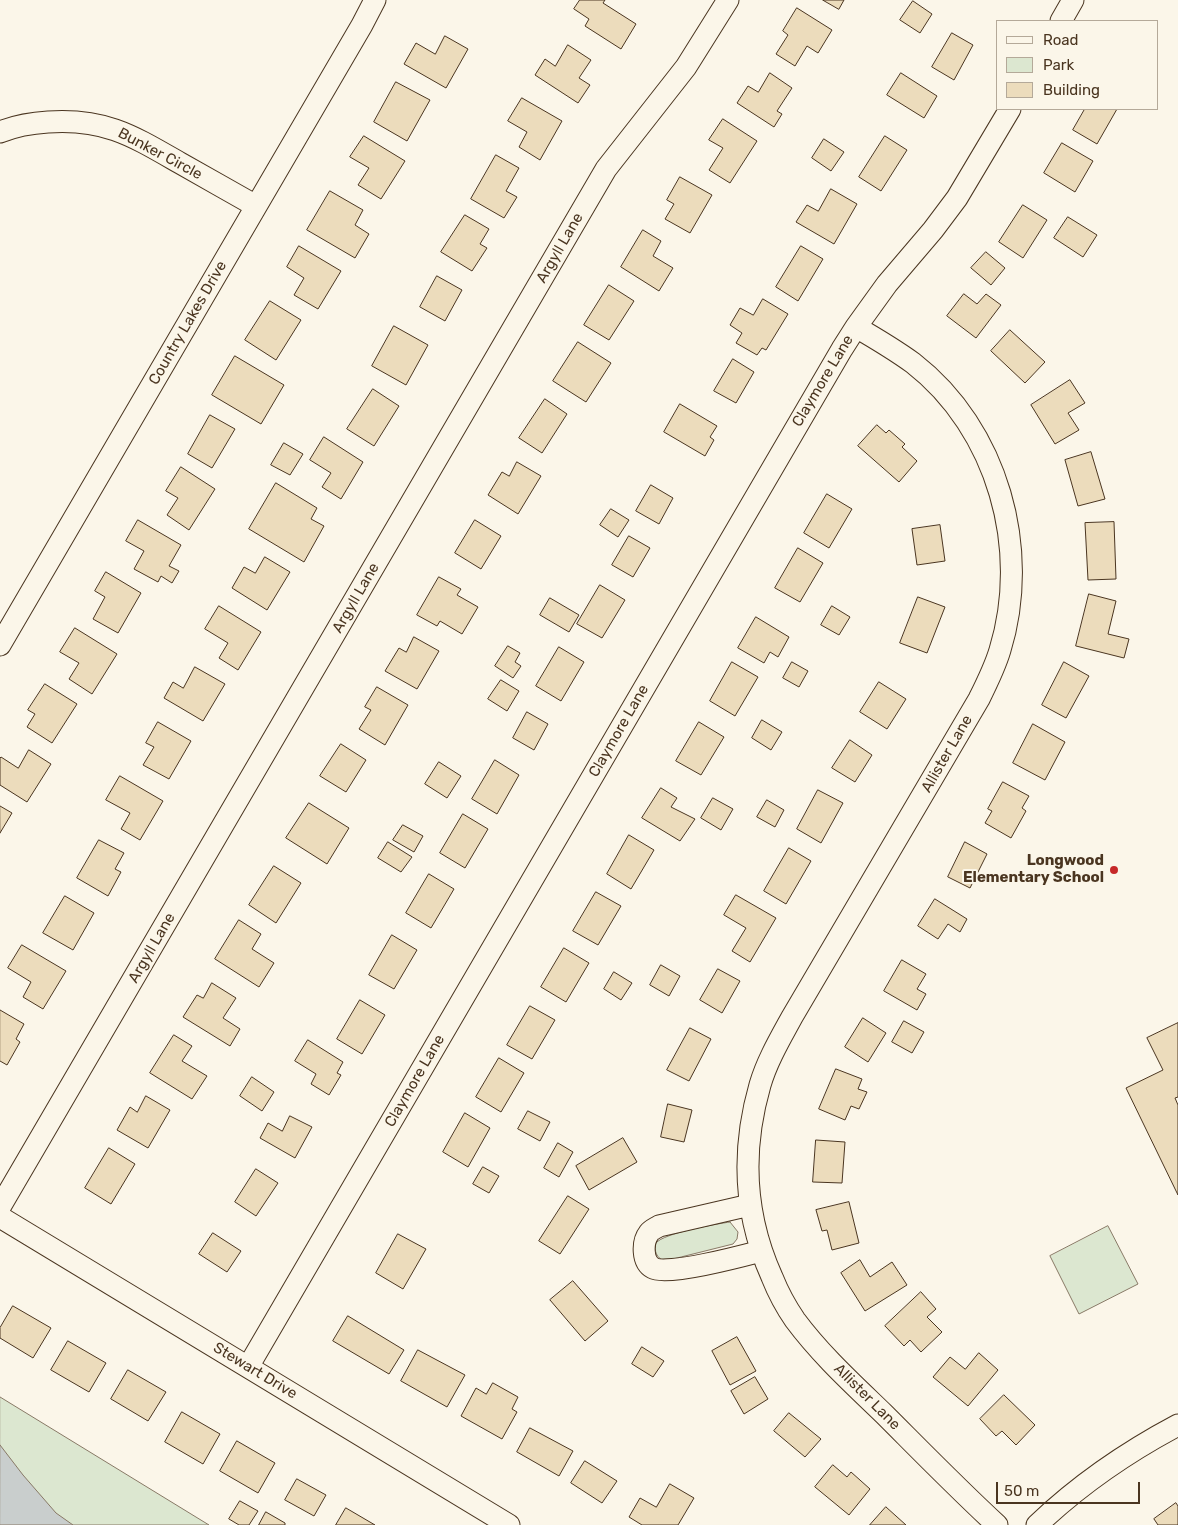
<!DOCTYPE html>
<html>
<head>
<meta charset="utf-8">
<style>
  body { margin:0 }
  #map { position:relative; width:1178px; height:1525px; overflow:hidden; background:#fbf6e9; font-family:Rubik,sans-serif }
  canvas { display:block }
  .legend { position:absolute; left:996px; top:20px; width:162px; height:90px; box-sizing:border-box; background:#fbf6e9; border:1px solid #b4a999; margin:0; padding:6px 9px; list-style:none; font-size:15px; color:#4a3520 }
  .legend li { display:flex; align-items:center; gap:10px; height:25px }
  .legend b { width:25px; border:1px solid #b4a999 }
  .scale { position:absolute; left:996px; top:1482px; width:144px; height:22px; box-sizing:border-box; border:2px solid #4a3520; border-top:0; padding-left:6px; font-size:15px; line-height:18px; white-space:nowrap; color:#4a3520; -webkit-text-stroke:4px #fbf6e9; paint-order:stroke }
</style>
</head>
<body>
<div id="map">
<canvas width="1178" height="1525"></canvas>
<ul class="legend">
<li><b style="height:6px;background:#fbf6e9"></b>Road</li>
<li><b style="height:14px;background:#dce7d0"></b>Park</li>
<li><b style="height:14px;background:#ecdcbc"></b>Building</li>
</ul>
<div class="scale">50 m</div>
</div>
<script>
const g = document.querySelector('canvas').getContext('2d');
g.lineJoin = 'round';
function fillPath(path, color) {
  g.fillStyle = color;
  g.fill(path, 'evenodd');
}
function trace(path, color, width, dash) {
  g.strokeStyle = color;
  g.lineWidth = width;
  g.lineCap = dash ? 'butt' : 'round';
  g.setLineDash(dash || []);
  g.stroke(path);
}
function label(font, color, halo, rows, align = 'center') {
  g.font = font + ' Rubik,sans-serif';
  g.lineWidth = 4;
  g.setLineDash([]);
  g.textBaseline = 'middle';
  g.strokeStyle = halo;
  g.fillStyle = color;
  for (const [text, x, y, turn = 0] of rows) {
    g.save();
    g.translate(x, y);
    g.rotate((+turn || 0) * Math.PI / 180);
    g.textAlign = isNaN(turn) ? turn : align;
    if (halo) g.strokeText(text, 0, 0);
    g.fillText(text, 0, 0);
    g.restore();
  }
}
const green = new Path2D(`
  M730 1222 738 1232 737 1239 733 1244 665 1261C656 1258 654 1251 656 1243 664 1233 716 1224 730 1222Z
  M1108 1226 1138 1284 1079 1314 1050 1256Z
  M0 1397 209 1525H0Z`);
const water = new Path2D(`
  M0 1445 23 1475 56 1513 73 1525H0Z`);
const building = new Path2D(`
  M580 0H605L603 3 636 24 621 49 585 26 589 19 574 9Z
  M823 0H844L839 9Z
  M913 1 932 14 920 33 900 20Z
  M797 8 832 30 818 53 807 46 795 66 776 54 788 35 783 31Z
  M952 33 973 45 954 80 932 67Z
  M445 36 468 49 446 88 404 64 416 43 435 54Z
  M568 45 591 60 579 78 590 85 578 103 535 75 545 59 555 66Z
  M770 73 792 88 777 111 782 114 774 127 737 103 748 86 758 92Z
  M901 73 937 96 924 118 887 95Z
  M396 82 430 100 407 141 374 122Z
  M522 98 562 121 540 160 519 147 527 132 508 121Z
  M1085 109H1117L1097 144 1073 130Z
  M723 119 757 141 730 183 709 170 723 148 709 140Z
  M364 136 405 161 381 199 358 185 369 168 350 157Z
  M885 136 907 150 881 191 859 177Z
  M824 139 844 152 831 171 812 158Z
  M1062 143 1093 161 1075 192 1044 173Z
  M496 155 519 168 506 191 517 197 504 218 471 199Z
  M680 177 712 195 690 233 665 219 674 204 667 200Z
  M831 189 857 204 834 244 796 222 807 205 818 211Z
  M330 191 363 210 355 225 369 234 355 258 307 230Z
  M1023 205 1047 220 1023 258 999 242Z
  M465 215 489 229 480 244 487 248 472 271 441 252Z
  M1068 217 1097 235 1083 257 1054 238Z
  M643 230 661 241 653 256 673 268 659 291 621 267Z
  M299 246 341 271 318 309 294 295 304 278 287 267Z
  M801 246 823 259 798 301 776 287Z
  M986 252 1005 268 991 285 971 268Z
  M437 276 462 290 445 321 420 307Z
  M609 285 634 301 609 340 584 325Z
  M964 294 977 304 986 294 1001 305 976 338 947 316Z
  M763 299 788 314 766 350 762 348 757 355 736 343 742 333 730 325 740 308 753 315Z
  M270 301 301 320 276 360 245 340Z
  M394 326 428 345 406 385 372 366Z
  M1010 330 1045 362 1025 383 991 351Z
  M578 342 611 363 586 402 553 381Z
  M235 356 284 385 261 424 212 395Z
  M733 359 754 372 736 403 714 391Z
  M1070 380 1085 403 1068 413 1079 430 1055 444 1031 405Z
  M373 389 399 406 374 446 347 429Z
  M545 399 567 414 542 453 519 438Z
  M680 404 717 426 710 437 714 440 705 456 664 432Z
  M210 415 235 429 212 468 188 454Z
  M877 425 886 433 889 430 905 444 902 447 917 461 899 482 858 446Z
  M324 437 363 462 341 499 322 487 331 473 310 460Z
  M284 443 303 454 290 475 271 465Z
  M1091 452 1105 499 1078 506 1065 460Z
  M517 462 541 476 518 514 488 495 502 472 509 476Z
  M181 467 215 489 189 530 167 515 178 498 166 491Z
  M276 483 317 508 311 519 324 526 304 562 249 529Z
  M651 485 673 498 659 524 636 511Z
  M827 494 852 509 829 548 804 533Z
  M611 509 629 520 618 537 600 525Z
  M138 520 181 545 169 566 179 571 172 583 161 576 158 582 134 569 144 551 126 541Z
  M475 520 501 536 481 569 455 553Z
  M1114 522 1116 579 1088 580 1085 523Z
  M940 525 945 561 917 565 912 529Z
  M629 536 650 548 633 577 612 565Z
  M798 548 823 563 800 602 775 588Z
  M265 557 290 572 267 610 232 588 244 567 255 573Z
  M106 572 141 593 118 633 93 619 105 597 95 591Z
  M439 577 461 589 457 595 478 607 462 634 440 621 437 626 417 615Z
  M600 585 625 600 602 638 577 624Z
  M1089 594 1116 601 1108 634 1129 639 1124 658 1076 646Z
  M918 597 945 607 927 653 900 643Z
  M550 598 579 615 569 632 540 615Z
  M219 606 261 632 238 670 219 658 228 643 205 629Z
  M832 606 850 617 839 635 821 625Z
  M756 617 789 637 778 657 770 652 764 663 738 648Z
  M75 628 117 654 92 694 69 679 79 663 60 652Z
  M414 637 439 651 417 689 385 671 399 648 406 652Z
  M508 646 520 653 515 662 521 666 513 678 495 666Z
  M559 647 584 662 561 701 536 686Z
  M732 662 758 677 735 716 710 701Z
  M792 662 808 671 799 687 783 678Z
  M1064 662 1089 676 1066 718 1042 705Z
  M195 667 225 684 203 721 164 698 173 682 183 688Z
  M501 680 519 691 507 711 488 699Z
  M879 682 906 699 887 729 860 712Z
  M45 684 77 704 52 743 27 727 35 714 28 710Z
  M377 687 408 705 385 745 359 729 371 710 365 707Z
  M527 712 548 724 534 750 513 738Z
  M762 720 782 732 771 750 752 738Z
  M158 722 191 741 169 779 143 765 154 747 146 743Z
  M699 722 724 737 701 775 676 761Z
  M1033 724 1065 742 1045 780 1013 763Z
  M850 740 872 755 855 782 832 768Z
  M341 744 366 760 346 792 320 776Z
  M29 750 51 764 27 802 0 785V758L1 757 18 768Z
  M495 760 519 775 497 814 472 799Z
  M439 762 461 776 447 798 425 784Z
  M120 776 163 801 140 840 121 829 130 813 106 800Z
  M1003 782 1029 796 1022 808 1026 811 1011 838 985 823 992 811 988 809Z
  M661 788 677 798 671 807 695 819 680 841 642 818Z
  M818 790 843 803 821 843 797 829Z
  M713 798 733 809 721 830 701 818Z
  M767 800 784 810 775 827 757 817Z
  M309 803 349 828 327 864 286 838Z
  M0 806 12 813 0 833Z
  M463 814 488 829 465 868 440 853Z
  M403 825 423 836 414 852 393 840Z
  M629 835 654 850 631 889 607 874Z
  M99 840 124 853 115 869 121 872 108 896 77 878Z
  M388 842 412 857 401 872 378 858Z
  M965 842 987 854 970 888 948 877Z
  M789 848 811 861 786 904 764 891Z
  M274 866 301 883 276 923 249 905Z
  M429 874 454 889 431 928 406 913Z
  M596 892 621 906 598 945 573 931Z
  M736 895 776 918 750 962 732 951 746 928 724 915Z
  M65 896 94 913 73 950 43 933Z
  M935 899 967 919 960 932 948 924 938 939 918 926Z
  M239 920 261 934 252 949 274 963 259 987 215 959Z
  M392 935 417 950 394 989 369 975Z
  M22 945 66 971 43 1009 23 997 31 982 8 968Z
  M564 948 589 963 566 1002 541 987Z
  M902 960 926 974 917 989 926 994 917 1010 884 991Z
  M661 965 680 976 669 996 650 985Z
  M718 969 740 981 722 1013 700 1000Z
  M614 972 632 983 621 1000 604 989Z
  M212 983 236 998 223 1018 240 1029 230 1046 183 1017 197 995 203 998Z
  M360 1000 385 1015 362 1054 337 1039Z
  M530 1006 555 1020 532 1059 507 1045Z
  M0 1010 24 1024 16 1039 20 1042 7 1065 0 1061Z
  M863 1018 886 1033 868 1062 845 1047Z
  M904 1021 924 1032 912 1053 892 1042Z
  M1178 1023V1097L1175 1098 1178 1105V1195L1126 1088 1163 1070 1147 1038Z
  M690 1028 711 1039 689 1081 667 1070Z
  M174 1035 192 1046 182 1061 207 1076 192 1099 150 1073Z
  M308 1040 343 1062 337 1073 341 1075 329 1095 311 1084 316 1074 295 1061Z
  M499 1058 524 1073 501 1112 476 1097Z
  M836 1069 862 1079 858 1089 867 1092 859 1109 851 1106 845 1120 819 1109Z
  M252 1077 274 1092 262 1111 240 1096Z
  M146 1096 170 1110 148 1148 117 1130 130 1107 137 1112Z
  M668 1104 692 1110 684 1142 661 1137Z
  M528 1111 550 1122 540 1141 518 1129Z
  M465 1113 490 1128 468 1167 443 1152Z
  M290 1116 312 1127 295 1158 260 1138 268 1123 282 1131Z
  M623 1138 637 1162 589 1190 576 1166Z
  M816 1140 845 1142 842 1183 813 1182Z
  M558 1143 573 1152 559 1177 544 1168Z
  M109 1148 135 1164 111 1204 85 1188Z
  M483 1167 499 1176 489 1193 473 1184Z
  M256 1169 278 1183 256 1216 235 1202Z
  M568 1196 589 1209 560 1254 539 1241Z
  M849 1202 859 1243 832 1250 827 1230 822 1231 816 1210Z
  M213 1233 241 1251 227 1272 199 1254Z
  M398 1234 426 1249 403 1289 376 1273Z
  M860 1260 870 1277 892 1262 907 1285 865 1311 841 1273Z
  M573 1281 608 1321 585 1341 550 1300Z
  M921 1292 936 1309 927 1317 942 1332 921 1352 910 1340 904 1346 885 1326Z
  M13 1306 51 1328 33 1358 0 1338V1328Z
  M348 1316 404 1350 389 1374 333 1341Z
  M737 1337 756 1371 730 1385 712 1351Z
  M68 1341 106 1363 89 1392 51 1370Z
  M642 1347 664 1361 653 1377 632 1364Z
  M418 1350 465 1375 447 1407 401 1381Z
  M979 1353 998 1370 968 1406 933 1377 950 1357 965 1369Z
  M128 1370 166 1392 148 1421 111 1399Z
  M755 1377 768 1399 744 1414 731 1391Z
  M493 1383 518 1397 512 1409 517 1412 502 1439 461 1416 476 1388 486 1394Z
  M1004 1395 1035 1425 1016 1445 1002 1431 996 1436 980 1419Z
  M182 1412 220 1434 203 1464 165 1442Z
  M789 1413 821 1439 805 1457 774 1431Z
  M530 1428 573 1451 559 1476 517 1452Z
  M237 1441 275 1463 258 1493 220 1471Z
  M585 1461 617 1481 602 1503 571 1483Z
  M833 1465 847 1477 851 1472 870 1489 849 1515 815 1487Z
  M297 1479 326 1495 314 1516 285 1500Z
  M670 1484 694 1498 678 1525H642L629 1517 640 1498 656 1507Z
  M240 1501 258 1511 249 1525H239L229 1519Z
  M1176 1503 1178 1506V1525H1158L1154 1519Z
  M886 1507 906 1525H870Z
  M346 1508 375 1525H336Z
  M266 1512 285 1523V1525H259Z`);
const minor = new Path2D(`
  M1061 21 1073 0
  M0 132C15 126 32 123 48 122 105 118 133 136 180 163 205 177 231 192 256 206
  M856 327C875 338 895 350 913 363 998 429 1031 549 1000 650 995 667 987 683 979 699L792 1017C780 1039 767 1061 760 1085 741 1151 744 1215 772 1277 778 1292 786 1307 795 1320 821 1355 853 1384 884 1414 921 1451 958 1489 997 1525
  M0 645 362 25 375 0
  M750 1205 659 1226C656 1228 651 1230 649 1233 642 1242 642 1262 653 1268 667 1276 742 1256 761 1251
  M0 1207 606 169 686 67 728 0
  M0 1217 509 1525
  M248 1367 842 349 856 327 887 284 933 230 957 198 1010 109
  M1037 1525C1079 1485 1127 1452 1178 1425`);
const markers = [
  [1114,870,5,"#c62828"]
];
const streetNames = [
  ["Bunker Circle",160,154,28],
  ["Argyll Lane",560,248,-60],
  ["Country Lakes Drive",188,323,-60],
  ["Claymore Lane",823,381,-59],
  ["Argyll Lane",356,598,-60],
  ["Claymore Lane",619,731,-60],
  ["Allister Lane",947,754,-60],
  ["Argyll Lane",152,948,-60],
  ["Claymore Lane",415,1081,-60],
  ["Stewart Drive",255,1371,31],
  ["Allister Lane",867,1397,45]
];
const poiNames = [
  ["Longwood",1104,861],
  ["Elementary School",1104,878]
];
fillPath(green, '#dce7d0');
trace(green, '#887966', 1);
fillPath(water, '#c9cecd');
trace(water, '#887966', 1);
fillPath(building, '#ecdcbc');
trace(building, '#4a3520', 1);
trace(minor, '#4a3520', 23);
trace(minor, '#fbf6e9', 21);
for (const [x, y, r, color] of markers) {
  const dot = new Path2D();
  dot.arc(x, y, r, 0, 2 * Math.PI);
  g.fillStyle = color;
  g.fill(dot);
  trace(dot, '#fbf6e9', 2);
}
label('15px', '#4a3520', '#fbf6e9', streetNames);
label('bold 15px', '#4a3520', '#fbf6e9', poiNames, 'right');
</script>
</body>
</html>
